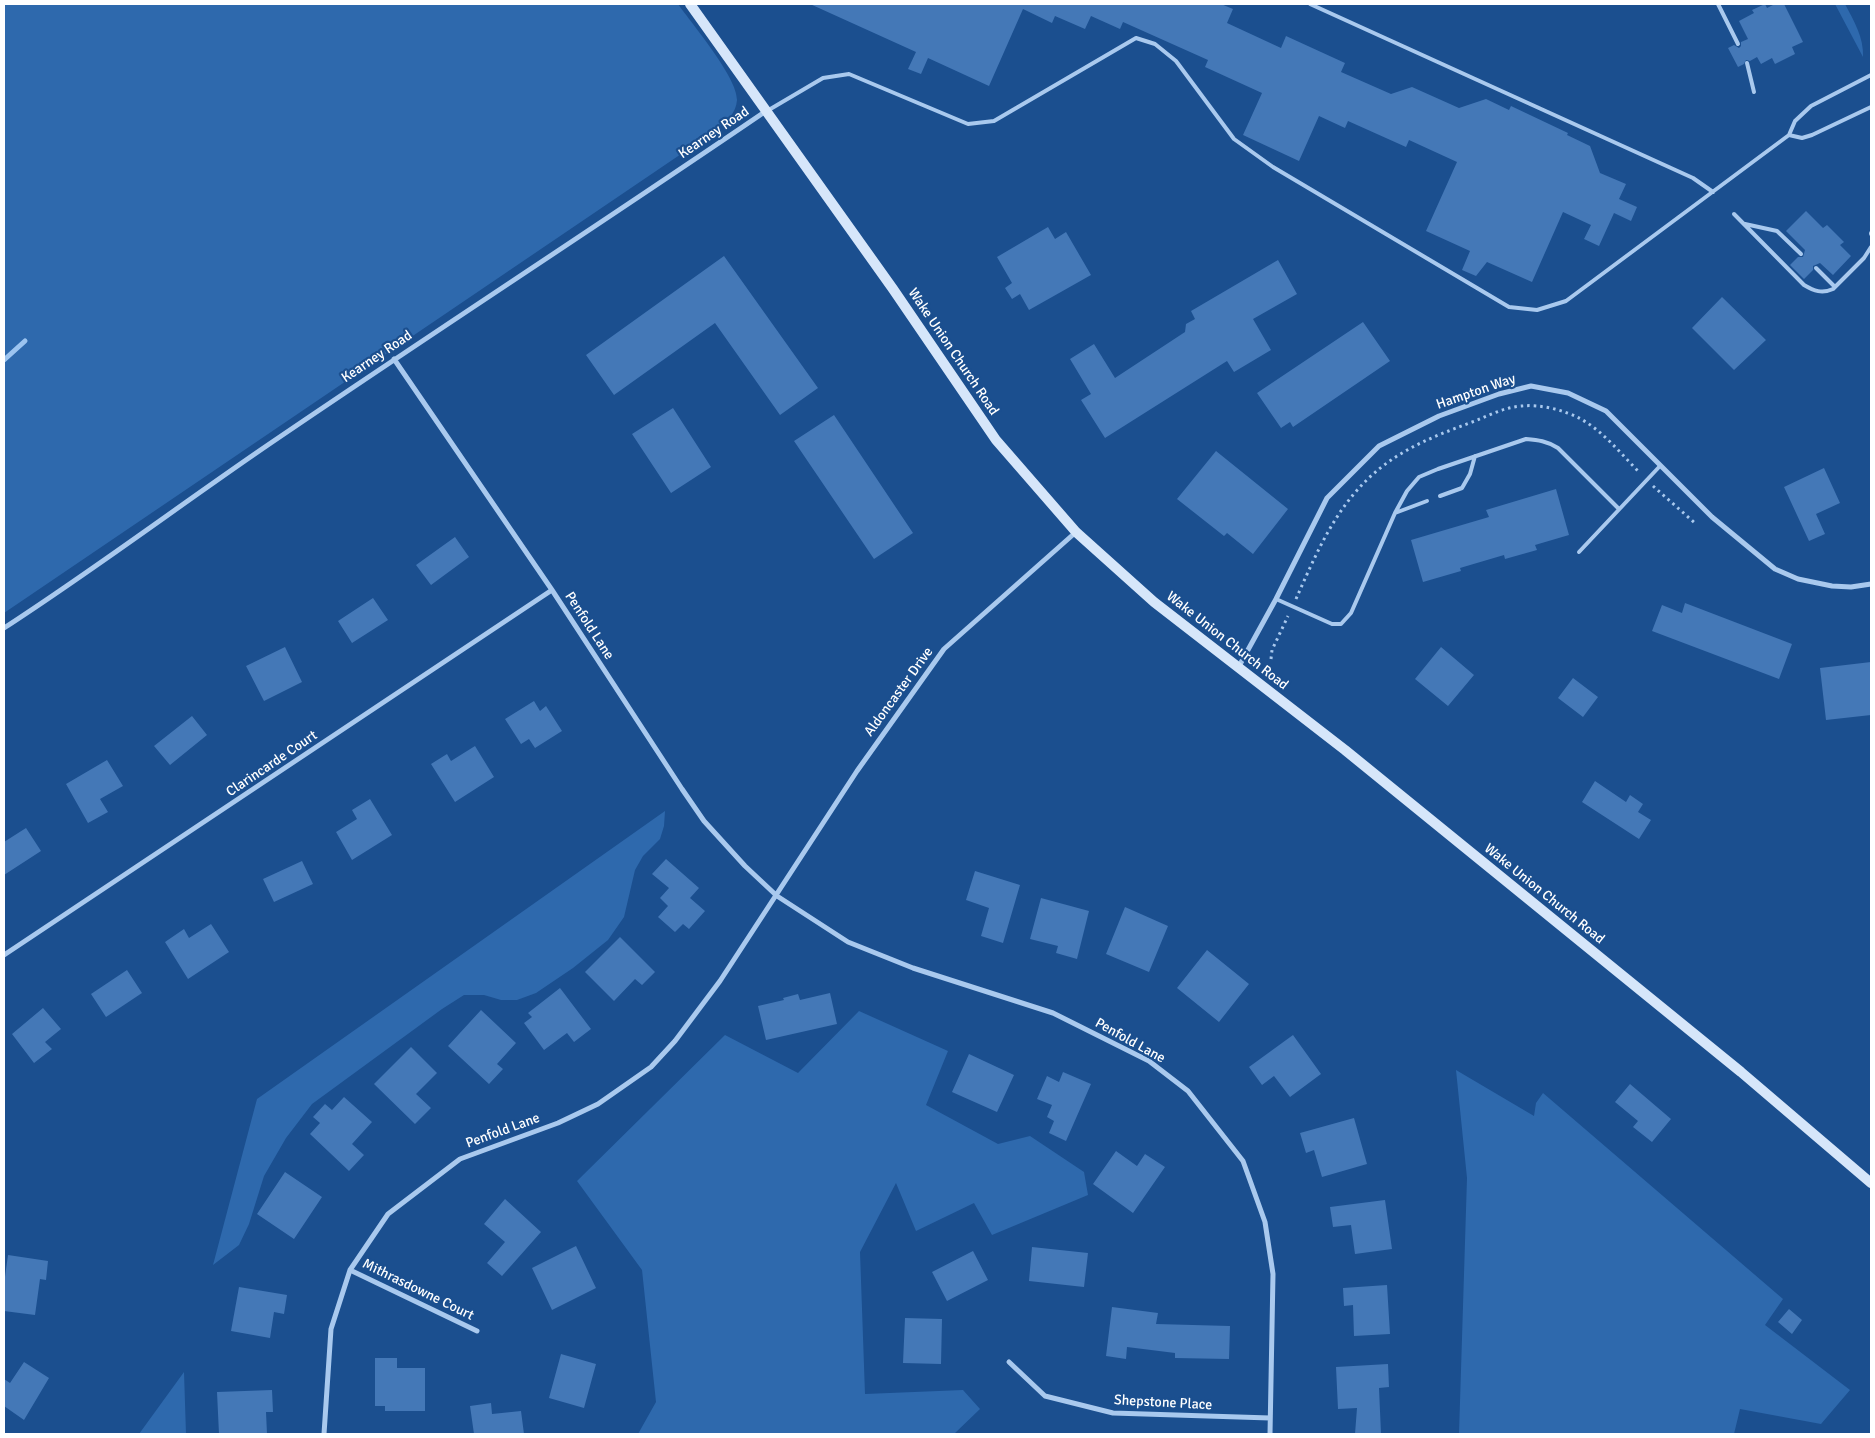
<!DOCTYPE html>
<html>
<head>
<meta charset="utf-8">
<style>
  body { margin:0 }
  #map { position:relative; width:1875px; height:1438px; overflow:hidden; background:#1b4f8f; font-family:Signika,sans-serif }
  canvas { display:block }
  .frame { position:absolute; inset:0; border:5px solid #fff; pointer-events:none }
</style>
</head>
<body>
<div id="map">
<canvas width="1875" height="1438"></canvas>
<div class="frame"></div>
</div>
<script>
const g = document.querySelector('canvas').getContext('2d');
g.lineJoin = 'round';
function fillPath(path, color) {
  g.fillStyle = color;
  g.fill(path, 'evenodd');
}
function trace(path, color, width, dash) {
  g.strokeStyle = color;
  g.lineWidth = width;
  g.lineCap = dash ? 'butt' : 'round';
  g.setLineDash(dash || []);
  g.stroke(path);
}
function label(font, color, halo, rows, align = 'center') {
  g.font = font + ' Signika,sans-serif';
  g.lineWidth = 4.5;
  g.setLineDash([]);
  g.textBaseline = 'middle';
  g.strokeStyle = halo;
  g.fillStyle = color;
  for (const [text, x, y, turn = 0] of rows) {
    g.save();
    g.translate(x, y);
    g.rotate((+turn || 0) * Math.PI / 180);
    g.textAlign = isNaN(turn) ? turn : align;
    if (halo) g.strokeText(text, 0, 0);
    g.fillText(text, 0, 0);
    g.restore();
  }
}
const green = new Path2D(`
  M4 4H678C692 24 738 78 737 100 736 113 727 121 718 129L4 613Z
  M1835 4H1845C1854 21 1864 38 1863 57Z
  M665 811 664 826 660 839 643 856 635 870 624 917 608 940 573 968 536 993 517 1000H501L484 995H464L442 1009 312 1104 286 1138 264 1176 249 1224 239 1245 213 1265 257 1099Z
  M859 1011 948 1051 926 1105 998 1144 1030 1136 1084 1172 1088 1195 992 1235 974 1203 916 1231 896 1183 860 1252 865 1394 963 1390 980 1409 954 1434H638L656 1402 642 1270 577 1181 725 1035 798 1073Z
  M1456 1070 1534 1116 1536 1103 1543 1093 1783 1299 1765 1325 1850 1390 1821 1424 1740 1409 1734 1434H1459L1467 1178Z
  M184 1372 186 1434H139Z`);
const stream = new Path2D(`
  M4 360 25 341`);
const building = new Path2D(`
  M810 4H1221L1233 9 1227 23 1281 48 1286 36 1345 63 1341 72 1391 94 1412 87 1459 108 1486 99 1509 110 1511 106 1568 133 1567 135 1590 146 1600 173 1626 184 1619 199 1637 207 1631 221 1614 213 1599 246 1584 239 1591 225 1563 212 1532 282 1487 262 1476 276 1462 270 1470 251 1426 231 1457 162 1409 140 1406 147 1348 121 1345 128 1319 116 1299 161 1243 135 1262 93 1205 67 1208 60 1123 22 1120 29 1091 16 1085 29 1055 16 1052 23 1023 9 989 86 928 58 921 74 908 69 916 52Z
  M1765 4 1767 8 1775 4H1784L1803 42 1792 47 1795 54 1775 64 1772 58 1761 64 1757 57 1750 61 1746 60 1744 64 1738 67 1728 48 1734 45 1739 48 1741 46V42L1748 39 1739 21 1754 13 1752 10Z
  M1806 211 1823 228 1827 225 1844 242 1840 245 1851 256 1833 275 1820 263 1813 266V270L1804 279 1790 265 1798 257H1803L1805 250 1786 231Z
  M1048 227 1055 239 1066 232 1091 275 1029 310 1020 294 1012 299 1005 288 1012 283 997 257Z
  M724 256 818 388 780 415 715 323 614 395 586 355Z
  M1278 260 1297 294 1253 319 1271 350 1234 372 1227 361 1105 438 1081 400 1091 394 1070 359 1094 344 1115 378 1185 332 1186 324 1195 319 1191 311Z
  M1722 297 1766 340 1734 370 1692 328Z
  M1363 322 1390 361 1293 427 1290 422 1281 428 1257 393Z
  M673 408 711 467 671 493 632 434Z
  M834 415 913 533 874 559 794 441Z
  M1216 451 1288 509 1253 554 1227 533 1224 536 1177 499Z
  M1824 468 1840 503 1816 514 1825 534 1809 541 1784 487Z
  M1556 489 1569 535 1535 545 1537 550 1505 559 1504 555 1460 568 1461 571 1423 582 1411 540 1489 517 1486 510Z
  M455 537 469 557 431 585 416 565Z
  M373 598 388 620 352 643 338 621Z
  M1685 603 1792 644 1779 679 1652 631 1662 605 1682 613Z
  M285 647 302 682 264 701 246 666Z
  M1441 647 1474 675 1448 706 1415 679Z
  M1871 662V715L1826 720 1820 668Z
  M1573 678 1598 697 1583 717 1558 698Z
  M534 701 540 711 546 706 562 731 535 748 529 739 521 744 505 719Z
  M192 716 207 735 170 765 154 746Z
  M475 746 494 777 455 802 431 764 447 754 451 761Z
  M107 760 123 786 100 799 108 812 88 823 66 784Z
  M1595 781 1626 802 1630 795 1643 804 1638 812 1651 820 1639 839 1582 802Z
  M370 799 392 835 352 860 336 832 357 819 352 810Z
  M26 828 41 851 4 875V842Z
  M666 859 699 888 690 898 705 911 689 929 683 924 675 932 658 917 668 906 660 898 669 888 652 874Z
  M302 861 313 884 274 902 263 879Z
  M975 871 1020 885 1003 943 981 936 989 908 966 900Z
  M1041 898 1089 911 1077 959 1056 953 1058 946 1030 939Z
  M1125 907 1168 926 1149 972 1106 954Z
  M211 924 229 952 188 979 165 942 184 929 189 938Z
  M620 937 655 972 642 985 635 979 614 1001 585 972Z
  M1207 950 1249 984 1219 1022 1177 988Z
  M127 970 142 993 106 1017 91 994Z
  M560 988 591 1029 574 1042 567 1033 544 1050 524 1023 532 1017 528 1013Z
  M830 993 837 1024 766 1040 758 1006 784 1000 783 998 798 994 800 1000Z
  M43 1008 61 1029 45 1042 52 1049 34 1063 12 1034Z
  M481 1010 516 1043 497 1064 503 1069 489 1084 448 1046Z
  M1293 1035 1321 1074 1290 1097 1274 1076 1262 1085 1249 1067Z
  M411 1047 437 1073 416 1094 431 1108 415 1124 374 1084Z
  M969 1054 1014 1075 997 1112 952 1092Z
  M1063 1072 1091 1084 1066 1141 1049 1133 1054 1121 1047 1117 1052 1105 1037 1099 1047 1076 1059 1082Z
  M1630 1084 1671 1119 1652 1142 1633 1127 1638 1121 1615 1102Z
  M344 1097 372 1122 352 1144 364 1155 349 1171 310 1134 320 1123 313 1117 325 1104 332 1110Z
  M1354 1118 1367 1164 1322 1177 1314 1150 1306 1153 1300 1133Z
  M1116 1151 1137 1166 1145 1154 1165 1167 1133 1213 1093 1184Z
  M285 1172 322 1197 294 1239 257 1214Z
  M505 1199 541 1232 502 1276 487 1263 505 1242 484 1224Z
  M1385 1200 1392 1249 1355 1254 1351 1225 1333 1227 1330 1207Z
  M576 1246 596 1288 552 1310 532 1268Z
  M1032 1247 1088 1253 1084 1287 1029 1281Z
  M973 1251 988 1280 947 1301 932 1272Z
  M8 1255 48 1261 46 1280 40 1279 35 1315 4 1311V1284Z
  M1387 1285 1390 1334 1354 1336 1353 1305 1344 1306 1343 1288Z
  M239 1287 287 1295 284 1314 274 1312 270 1338 231 1331Z
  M1112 1307 1158 1313 1156 1324 1230 1326 1229 1359 1175 1358V1353L1127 1347 1126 1359 1106 1356Z
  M1789 1309 1802 1320 1792 1334 1778 1322Z
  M905 1318 942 1319 941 1364 903 1363Z
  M561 1354 596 1364 584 1408 549 1398Z
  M375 1358H397V1368H425V1411H385V1406H375Z
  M24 1362 49 1378 24 1420 4 1406V1379L10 1383Z
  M1388 1364 1389 1387 1379 1388 1381 1434H1355L1357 1408 1338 1409 1336 1367Z
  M272 1390 273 1412H266L267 1434H219L217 1392Z
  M491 1403 492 1414 521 1411 524 1434H474L470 1406Z`);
const path = new Path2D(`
  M1653 486 1696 524
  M1296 599C1312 563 1328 525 1353 495 1387 454 1426 439 1475 421 1490 415 1505 407 1522 406 1540 404 1564 410 1581 419 1604 432 1621 454 1640 473
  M1271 659 1272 650 1288 616`);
const lane = new Path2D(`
  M1310 4 1693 178 1713 192
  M1718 4 1738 44
  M1747 63 1754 92
  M767 111 823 78 849 74 968 124 994 121 1136 38 1155 44 1176 61 1234 139 1273 167 1509 307 1537 310 1566 301 1789 135 1795 121 1811 106 1871 75
  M1789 135 1802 138 1812 135 1871 107
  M1734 214 1804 285C1814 291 1822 294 1833 289L1864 258 1871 247
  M1745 224 1777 231 1801 254
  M1871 233V234
  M1816 268 1835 287
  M1440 496 1462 488 1470 474 1475 456
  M1395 513 1427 501
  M1579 552 1660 466
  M1276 599 1332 624H1341L1351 613 1395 513 1407 491 1419 477 1438 469 1526 439C1538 440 1547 441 1558 448L1619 509`);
const street = new Path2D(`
  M394 359 552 590 682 789 704 821 745 866 777 896 848 942 913 968 1053 1013 1149 1061 1188 1091 1243 1161 1265 1222 1273 1274 1270 1434
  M4 628C92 571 176 508 262 449 429 335 599 225 766 111
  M1238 668 1276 599 1327 498 1379 446 1439 416 1499 394 1531 386 1568 393 1606 411 1712 517 1775 569 1798 579 1832 586 1851 587 1871 584
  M4 955 552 590
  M350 1270 477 1331
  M1009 1362 1045 1396 1113 1413 1270 1418
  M324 1434 331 1329 350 1270 388 1214 460 1159 558 1123 598 1104 651 1067 675 1041 720 981 857 771 944 649 1076 532`);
const secondary = new Path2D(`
  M690 4 893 289 996 440 1076 532 1154 602 1345 750 1741 1072 1871 1183`);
const streetNames = [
  ["Kearney Road",714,133,-34],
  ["Wake Union Church Road",953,352,56],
  ["Kearney Road",377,357,-34],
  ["Hampton Way",1476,392,-19],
  ["Penfold Lane",589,626,57],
  ["Wake Union Church Road",1227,641,38],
  ["Aldoncaster Drive",899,692,-54],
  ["Clarincarde Court",272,764,-34],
  ["Wake Union Church Road",1544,894,39],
  ["Penfold Lane",1130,1041,29],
  ["Penfold Lane",503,1131,-20],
  ["Mithrasdowne Court",418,1290,26],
  ["Shepstone Place",1163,1403,3]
];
fillPath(green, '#2e69ad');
trace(stream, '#9cc4f0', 5);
fillPath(building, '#4478b7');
trace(path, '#a9c9ee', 3, [2.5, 4]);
trace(lane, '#a9c9ee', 4);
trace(street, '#a9c9ee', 5);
trace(secondary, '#d6e6fa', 10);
label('14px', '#fff', '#1b4f8f', streetNames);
</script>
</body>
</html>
